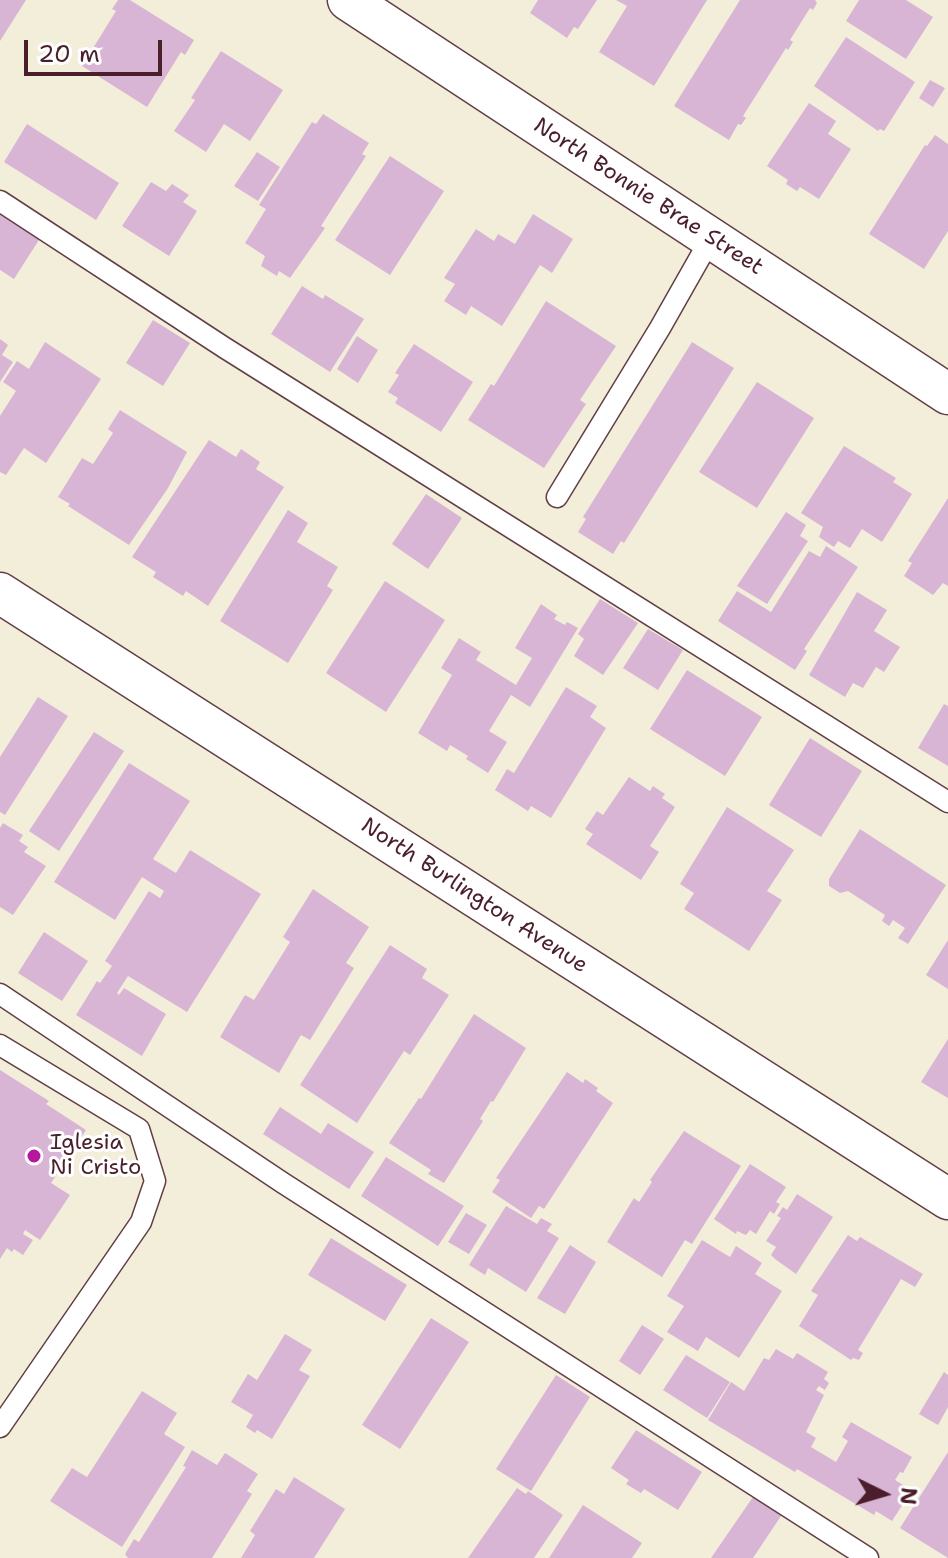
<!DOCTYPE html>
<html>
<head>
<meta charset="utf-8">
<style>
  body { margin:0 }
  #map { position:relative; width:948px; height:1558px; overflow:hidden; background:#f2eeda; font-family:"Shantell Sans",sans-serif }
  canvas { display:block }
  .north { position:absolute; left:844px; top:1454px; width:80px; height:80px; -webkit-text-stroke:6px #fff; paint-order:stroke; rotate:95deg; font-size:22px; font-weight:700; line-height:32px; text-align:center; color:#4a1f2b }
  .north::after { content:''; display:block; margin:auto; width:28px; height:36px; background:#4a1f2b; clip-path:polygon(50% 0,100% 100%,50% 72%,0 100%) }
  .scale { position:absolute; left:24px; top:40px; width:138px; height:36px; box-sizing:border-box; border:4px solid #4a1f2b; border-top:0; padding-left:10px; font-size:24px; line-height:28px; white-space:nowrap; color:#4a1f2b; -webkit-text-stroke:6px #fff; paint-order:stroke }
</style>
</head>
<body>
<div id="map">
<canvas width="948" height="1558"></canvas>
<div class="north">N</div>
<div class="scale">20 m</div>
</div>
<script>
const g = document.querySelector('canvas').getContext('2d');
g.lineJoin = 'round';
function fillPath(path, color) {
  g.fillStyle = color;
  g.fill(path, 'evenodd');
}
function trace(path, color, width, dash) {
  g.strokeStyle = color;
  g.lineWidth = width;
  g.lineCap = dash ? 'butt' : 'round';
  g.setLineDash(dash || []);
  g.stroke(path);
}
function label(font, color, halo, rows, align = 'center') {
  g.font = font + ' "Shantell Sans",sans-serif';
  g.lineWidth = 6;
  g.setLineDash([]);
  g.textBaseline = 'middle';
  g.strokeStyle = halo;
  g.fillStyle = color;
  for (const [text, x, y, turn = 0] of rows) {
    g.save();
    g.translate(x, y);
    g.rotate((+turn || 0) * Math.PI / 180);
    g.textAlign = isNaN(turn) ? turn : align;
    if (halo) g.strokeText(text, 0, 0);
    g.fillText(text, 0, 0);
    g.restore();
  }
}
const building = new Path2D(`
  M0 0H26L0 41Z
  M118 0H130L194 40 185 55 181 52 147 107 82 66 116 11 112 9Z
  M538 0H597L578 29 574 27 567 38 530 13Z
  M616 0H707L654 86 599 52 627 6Z
  M740 0H815L817 3 813 10 810 8 790 40 793 42 788 50 786 48 743 116 746 118 741 125 738 124 729 140 674 106Z
  M859 0H906L933 17 906 59 846 21Z
  M846 37 915 82 884 131 880 129 878 131 814 86Z
  M221 51 283 90 250 141 224 124 206 152 174 131 195 100 191 98Z
  M930 80 945 88 933 107 919 98Z
  M809 103 836 121 828 134 851 149 819 199 800 187 797 191 786 184 788 180 767 166Z
  M323 114 369 143 362 154 366 156 321 226 325 228 290 278 279 271 277 276 261 266 265 256 245 243 266 209 259 205 312 122 316 124Z
  M27 124 119 183 96 220 4 162Z
  M935 135 948 144V231L924 269 869 234 925 145 927 146Z
  M257 152 280 167 258 201 234 186Z
  M390 156 444 191 390 275 335 240Z
  M151 182 166 191 172 184 189 195 183 202 197 211 169 256 122 226Z
  M0 202 44 232 14 279 0 270Z
  M533 214 573 239 552 273 540 265 502 326 471 306 466 315 444 301 455 284 444 278 476 229 494 241 498 234 515 244Z
  M302 286 323 299 325 295 364 319 330 372 271 334Z
  M546 301 616 346 580 400 586 404 544 468 468 420 491 384 494 386Z
  M153 320 190 343 163 386 126 363Z
  M357 336 378 350 358 383 337 369Z
  M0 339 8 345 2 355 13 362 0 382Z
  M45 342 101 379 46 463 24 448 6 475 0 472V416L16 391 3 382 17 361 29 369Z
  M692 342 734 368 624 543 621 541 613 554 578 532 586 519 583 517Z
  M414 344 473 382 441 432 395 403 398 398 388 392 399 375 395 373Z
  M757 382 814 418 757 508 699 472Z
  M120 410 187 452 168 488 129 545 68 506 70 504 58 497 82 458 93 464 113 433 108 429Z
  M209 440 236 457 241 449 260 462 256 469 284 487 208 606 186 591 183 596 153 577 156 572 132 557Z
  M844 446 896 478 893 482 912 494 882 542 862 529 850 548 838 541 834 547 819 537 823 527 801 513Z
  M426 494 462 518 428 569 392 544Z
  M948 498V586L943 583 933 595 904 576 912 563 908 561Z
  M288 510 308 523 297 542 338 567 327 586 333 590 288 663 220 621Z
  M786 512 806 525 800 536 808 541 767 604 737 586Z
  M826 546 858 567 804 649 807 651 795 670 718 621 737 591 771 612 809 551 820 557Z
  M385 581 445 620 386 712 326 673Z
  M857 592 887 610 874 631 900 647 884 672 876 667 863 688 853 683 845 697 809 675Z
  M600 599 638 623 603 675 574 656 584 639 578 634Z
  M541 604 557 615 554 619 565 625 567 622 578 628 530 707 511 695 489 731 507 742 488 773 466 759 468 756 450 745 447 751 418 733 452 675 441 668 459 638 481 652 476 660 516 685 532 658 515 648Z
  M648 629 683 650 658 690 623 668Z
  M687 670 762 717 725 776 650 729Z
  M566 687 597 706 590 717 606 728 551 818 531 806 528 811 495 790 507 769 514 773Z
  M38 697 68 716 5 815 0 812V757Z
  M944 704 948 706V766L918 748Z
  M94 732 124 751 59 851 29 831Z
  M810 738 862 771 821 837 769 805Z
  M129 763 190 801 153 859 176 873 190 850 261 894 187 1012 128 976 117 993 119 995 124 988 166 1014 142 1056 76 1015 97 981 100 983 112 966 105 961 149 891 160 898 164 891 142 877 115 920 54 882Z
  M629 777 650 791 653 786 665 794 662 798 675 807 650 846 659 852 641 880 586 844 593 834 585 829 597 811 603 815Z
  M727 807 794 850 767 891 782 900 749 951 684 909 694 893 680 884Z
  M3 823 23 835 19 841 28 847 24 852 46 866 13 915 0 907V828Z
  M860 829 946 885 908 944 898 938 905 928 893 920 889 926 882 921 885 915 848 891 840 893 829 886V879Z
  M313 889 369 927 346 963 354 968 310 1040 301 1035 279 1073 220 1037 245 995 254 1000 290 942 283 937Z
  M44 932 88 961 62 1001 18 973Z
  M948 940V989L926 975Z
  M390 945 427 969 422 978 449 995 410 1055 404 1051 357 1123 300 1085Z
  M474 1014 526 1048 493 1102 491 1101 480 1119 483 1121 444 1183 428 1174 431 1170 389 1143 419 1098 421 1099Z
  M948 1039V1098L921 1082Z
  M0 1070 49 1101 46 1104 86 1130 51 1183 70 1195 40 1240 25 1230 23 1234 33 1240 23 1255 14 1249 12 1252 7 1248 0 1259Z
  M567 1072 583 1083 585 1079 598 1088 596 1091 613 1103 544 1209 539 1206 531 1218 492 1192 500 1180 496 1178Z
  M280 1107 321 1134 328 1123 374 1152 349 1189 263 1134Z
  M684 1131 741 1166 692 1244 685 1240 662 1277 607 1242 634 1198 639 1202 652 1182 650 1180Z
  M386 1157 464 1206 438 1246 361 1196Z
  M750 1164 786 1187 776 1202 780 1204 774 1214 770 1211 756 1234 750 1230 746 1235 737 1231 736 1234 714 1219Z
  M797 1194 833 1217 796 1274 775 1259 771 1255 776 1247 766 1241 781 1218 777 1216 783 1207 787 1210Z
  M506 1206 537 1224 541 1218 552 1224 547 1231 559 1238 526 1292 488 1268 485 1275 469 1265Z
  M466 1213 487 1225 469 1254 448 1242Z
  M848 1235 857 1241 860 1237 923 1274 915 1287 901 1279 858 1350 863 1353 859 1360 853 1358 851 1360 799 1326 818 1295 811 1291Z
  M331 1238 407 1285 385 1321 308 1275Z
  M702 1240 730 1257 736 1246 762 1263 755 1274 782 1291 739 1358 706 1337 698 1351 667 1332 684 1306 667 1296Z
  M570 1245 596 1262 565 1314 537 1298Z
  M431 1318 469 1342 400 1449 362 1425Z
  M642 1325 664 1339 640 1375 619 1361Z
  M285 1334 312 1350 299 1370 310 1376 272 1439 257 1430 255 1433 246 1427 253 1415 231 1402 248 1374 257 1380Z
  M776 1349 793 1359 797 1353 828 1372 824 1379 829 1383 825 1390 819 1386 816 1390 824 1395 806 1432 816 1438 811 1447 836 1462 848 1441 842 1437 851 1422 912 1457 903 1473 900 1472 895 1480 912 1490 892 1521 876 1511 874 1515 797 1469 795 1472 708 1420 731 1382 744 1391 764 1358 769 1360Z
  M686 1355 730 1382 707 1418 663 1390Z
  M944 1372 948 1375V1407L938 1425 919 1414Z
  M556 1375 590 1397 531 1491 496 1469Z
  M142 1391 177 1413 164 1434 185 1447 122 1547 50 1501 72 1468 87 1477Z
  M636 1430 702 1472 678 1510 644 1489 641 1493 626 1484 629 1480 611 1468Z
  M192 1450 217 1465 225 1453 258 1474 247 1491 252 1494 212 1558H128L125 1554 134 1539 139 1542 186 1467 183 1466Z
  M948 1452V1558L900 1528Z
  M294 1477 345 1509 314 1558H241L255 1535 250 1531 276 1489 284 1494Z
  M517 1488 526 1494 528 1491 563 1515 534 1558H468Z
  M755 1494 783 1513 753 1558H711Z
  M583 1505 642 1543 632 1558H549Z`);
const service = new Path2D(`
  M0 201 225 348 948 802
  M557 497 660 328 711 238
  M0 994 283 1183 868 1558
  M0 1045 139 1129 155 1181 141 1222 0 1427`);
const minor = new Path2D(`
  M348 0 948 394
  M0 593 948 1199`);
const markers = [
  [34,1156,8,"#b5179e"]
];
const streetNames = [
  ["North Bonnie Brae Street",648,197,33],
  ["North Burlington Avenue",474,896,33]
];
const poiNames = [
  ["Iglesia",50,1143],
  ["Ni Cristo",50,1168]
];
fillPath(building, '#d9b5d5');
trace(service, '#633e45', 23);
trace(minor, '#633e45', 43);
trace(service, '#fff', 20);
trace(minor, '#fff', 40);
for (const [x, y, r, color] of markers) {
  const dot = new Path2D();
  dot.arc(x, y, r, 0, 2 * Math.PI);
  g.fillStyle = color;
  g.fill(dot);
  trace(dot, '#fff', 3);
}
label('22px', '#4a1f2b', '#fff', streetNames);
label('22px', '#4a1f2b', '#fff', poiNames, 'left');
</script>
</body>
</html>
